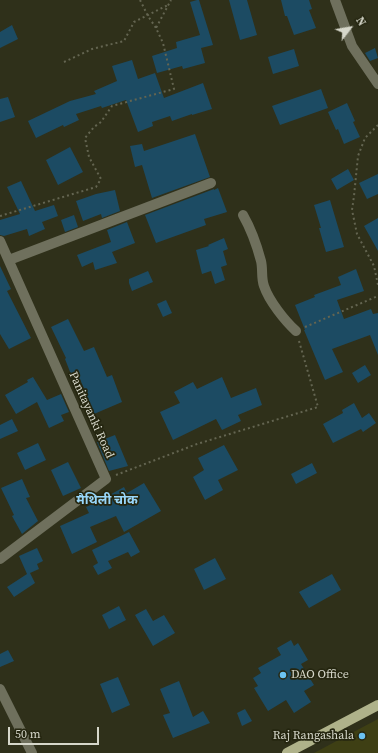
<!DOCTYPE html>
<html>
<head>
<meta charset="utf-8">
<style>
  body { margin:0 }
  #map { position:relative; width:378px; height:753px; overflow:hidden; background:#2f301a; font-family:"Source Serif 4",serif }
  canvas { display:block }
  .north { position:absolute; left:330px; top:8px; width:40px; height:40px; -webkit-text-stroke:3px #252610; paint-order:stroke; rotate:59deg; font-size:11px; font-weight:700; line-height:16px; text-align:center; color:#d6d7ca }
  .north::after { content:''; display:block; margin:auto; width:14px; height:18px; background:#d6d7ca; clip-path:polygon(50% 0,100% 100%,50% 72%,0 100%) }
  .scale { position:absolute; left:8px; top:727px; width:91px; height:18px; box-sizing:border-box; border:2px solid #d6d7ca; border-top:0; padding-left:5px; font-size:12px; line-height:14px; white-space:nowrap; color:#d6d7ca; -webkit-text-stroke:3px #252610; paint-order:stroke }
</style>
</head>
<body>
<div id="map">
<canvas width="378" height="753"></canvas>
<div class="north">N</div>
<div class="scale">50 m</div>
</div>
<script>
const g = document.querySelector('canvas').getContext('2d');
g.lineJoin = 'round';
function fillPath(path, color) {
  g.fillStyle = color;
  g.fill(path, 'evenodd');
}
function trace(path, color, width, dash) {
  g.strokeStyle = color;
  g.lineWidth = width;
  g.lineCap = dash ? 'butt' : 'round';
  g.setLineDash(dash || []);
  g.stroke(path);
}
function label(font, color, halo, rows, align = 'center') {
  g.font = font + ' "Source Serif 4","Noto Sans Devanagari",serif';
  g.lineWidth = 3.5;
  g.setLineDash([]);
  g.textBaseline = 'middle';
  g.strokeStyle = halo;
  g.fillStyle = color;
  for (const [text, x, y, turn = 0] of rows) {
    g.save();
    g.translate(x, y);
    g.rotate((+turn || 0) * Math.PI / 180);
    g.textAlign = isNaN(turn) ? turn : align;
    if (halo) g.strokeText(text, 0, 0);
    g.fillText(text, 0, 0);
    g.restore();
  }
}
const green = new Path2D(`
  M378 719V753H314Z`);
const building = new Path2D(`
  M197 0H199L213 45 201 48 205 63 183 69 182 66 157 73 152 56 177 48 176 42 200 35 190 2Z
  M229 0H247L257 35 240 40Z
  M281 0H309L312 9 309 10 316 28 294 35 287 16H285Z
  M12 25 18 39 0 48V32Z
  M375 48 378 58 370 61 365 53Z
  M294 49 299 66 273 74 268 57Z
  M132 60 138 79 155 73 164 98 203 83 212 109 192 115V114L172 121 170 116 152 122 153 126 138 132 126 100 102 108 101 106 76 114 79 120 64 127 63 125 36 138 28 121 70 101 96 94 94 91 117 81 112 66Z
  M321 89 328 108 280 125 272 106Z
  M8 97 15 117 0 122V99Z
  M347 103 355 121 353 122 360 137 344 144 338 129 336 130 328 112Z
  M195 134 210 177 152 198 142 165 135 167 130 146 142 144 144 151Z
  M70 147 83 172 58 185 46 160Z
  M348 169 354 180 337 190 331 179Z
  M378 174V194L367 199 359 183Z
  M21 181 35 211 54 205 58 216 42 222 45 229 29 236 27 229 4 236 0 235V220L20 214 7 187Z
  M218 188 227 212 204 219 206 225 156 243 145 215 214 189V190Z
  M115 190 120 211 102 218 101 214 83 221 76 201 96 194Z
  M330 200 344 247 326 252 319 228H321L314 205Z
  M74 215 78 227 65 232 61 220Z
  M378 218V251L364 226Z
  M127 222 135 243 112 252 117 263 95 270 93 262 82 267 77 255 111 242 107 230Z
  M224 238 228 249 223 251 227 265 221 267 225 280 215 284 211 271 202 274 196 250 209 246 208 245Z
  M0 266 11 289 7 291 31 338 9 349 0 334Z
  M356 269 364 291 337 300 344 319 371 309 373 314 378 313V355L370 335 332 349 343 372 325 380 304 330H305L295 305 315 297 314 295 341 285 338 277Z
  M148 271 153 282 132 291 129 283V279Z
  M166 300 172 313 163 317 157 304Z
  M68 319 84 351 94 347 107 377 112 375 122 402 94 414 80 379 74 382 65 359 66 358 51 327Z
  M365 365 371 375 358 383 352 373Z
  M33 377 47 400 61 394 69 412 61 415 64 421 49 428 37 402 16 414 5 395 28 382 27 380Z
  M222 377 231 398 256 388 262 405 238 415 241 421 222 430 216 419 173 440 160 412 180 403 174 392 193 382 197 389Z
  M354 403 362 418 369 413 376 423 363 432 361 429 333 443 323 424 343 413 342 410Z
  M12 419 18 431 0 439V425Z
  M115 435 128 466 109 471 97 442Z
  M38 443 46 460 25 470 17 453Z
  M224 445 238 470 218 480 223 490 205 500 193 477 204 470 198 458Z
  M68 462 81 488 63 496 51 470Z
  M312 463 317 473 296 484 291 474Z
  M22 479 30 497 26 498 38 521 22 534 12 516 14 515 1 488Z
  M144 483 161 511 124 532 116 516 90 527 97 542 72 554 60 526 89 513 86 507 107 498 106 497 124 487 127 493Z
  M129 532 140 552 131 557 128 552 108 561 112 568 98 575 93 566 98 563 92 550Z
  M37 548 43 561 37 564 39 569 30 573 35 583 14 597 7 587 27 574 19 556Z
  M215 558 226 579 204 590 194 569Z
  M332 574 341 590 309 608 299 592Z
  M119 606 126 620 109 629 102 615Z
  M146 609 153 621 164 615 175 633 153 646 135 615Z
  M291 640 294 646 298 643 308 660 301 664 314 685 304 691 311 702 294 713 286 700 268 711 254 688 258 686 253 678 261 673 258 668 281 655 277 648Z
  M8 650 14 661 0 667V654Z
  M118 677 130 705 112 713 100 684Z
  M179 681 193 717 203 711 210 723 173 738 163 715 170 713 160 689Z
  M245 709 252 721 242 726 237 713Z`);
const path = new Path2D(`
  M140 0 148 16 156 28
  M64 62 92 49 124 41 134 22 168 5
  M378 125 365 138 358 156 354 196 352 210 357 234 374 266 378 285
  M0 216 96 187 101 179 89 157 85 138 94 127 101 122 112 106 174 89 163 43 156 28 171 0
  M305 327 378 296
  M116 475 197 444 318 407 299 341`);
const minor = new Path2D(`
  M335 0 352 46 378 84
  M243 215C251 229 257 246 261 261 263 269 261 278 264 286 269 301 285 321 296 331
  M0 241 106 479 0 559
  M9 260 211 183
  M0 689 32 753`);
const major = new Path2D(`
  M287 753 378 705`);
const markers = [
  [283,675,4,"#6bc3f2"],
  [362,736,4,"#6bc3f2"]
];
const streetNames = [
  ["Panitayanki Road",91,415,66]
];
const poiNames = [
  ["DAO Office",291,675],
  ["Raj Rangashala",354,736,"right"]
];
const neighbourhoodNames = [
  ["मैथिली चोक",107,501]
];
fillPath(green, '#3e3f14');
fillPath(building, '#1c4b63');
trace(path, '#646551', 2, [2, 3]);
trace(minor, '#6f705d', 10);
trace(major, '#afb28a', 10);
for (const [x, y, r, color] of markers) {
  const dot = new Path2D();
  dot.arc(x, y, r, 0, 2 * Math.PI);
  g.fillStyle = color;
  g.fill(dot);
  trace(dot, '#252610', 1.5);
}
label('12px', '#d6d7ca', '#252610', streetNames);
label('12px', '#d6d7ca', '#252610', poiNames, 'left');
label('bold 13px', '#98d6f9', '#252610', neighbourhoodNames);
</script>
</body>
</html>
